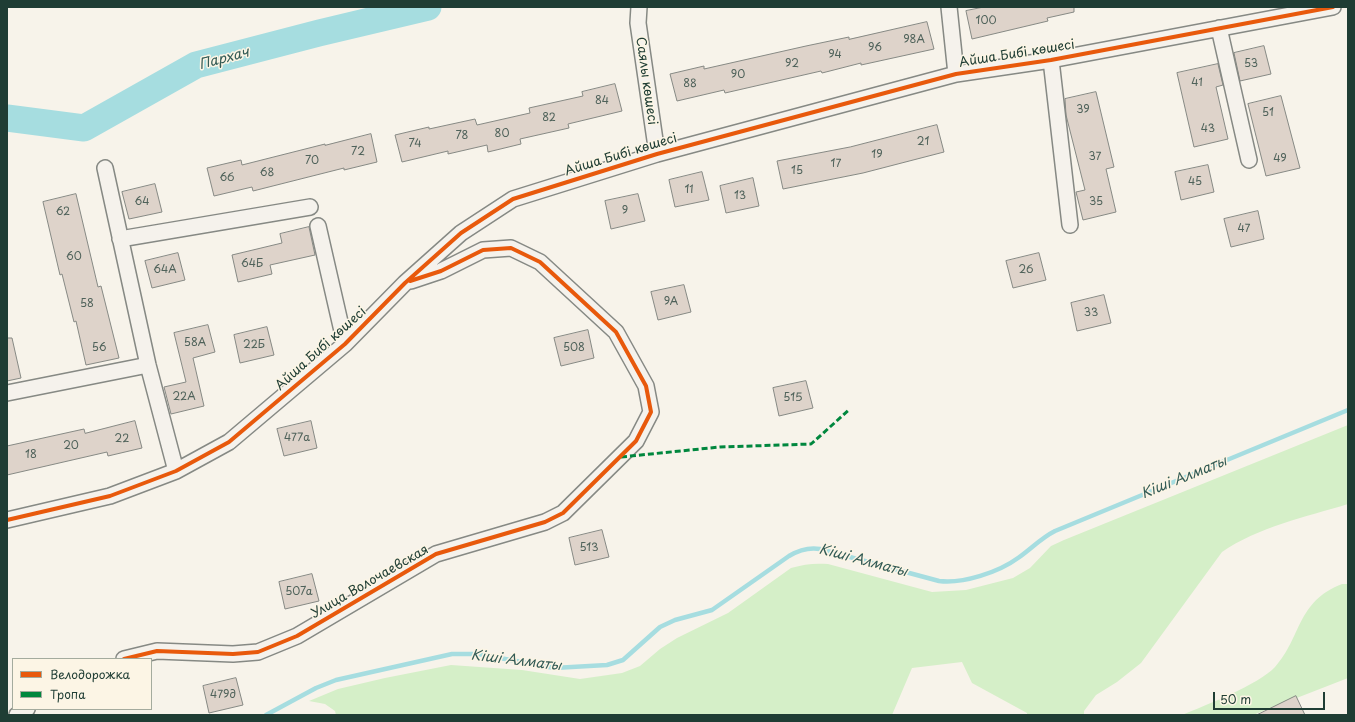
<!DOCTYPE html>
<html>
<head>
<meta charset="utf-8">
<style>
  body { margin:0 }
  #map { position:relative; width:1355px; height:722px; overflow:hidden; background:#f7f3ea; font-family:"Playpen Sans",sans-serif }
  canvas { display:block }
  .frame { position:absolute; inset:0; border:8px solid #1f3d34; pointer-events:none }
  .legend { position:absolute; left:12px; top:658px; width:140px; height:52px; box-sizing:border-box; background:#fcf5e5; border:1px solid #a4ab9e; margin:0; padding:5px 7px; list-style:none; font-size:12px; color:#1f3d34 }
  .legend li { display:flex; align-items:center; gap:8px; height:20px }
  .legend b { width:20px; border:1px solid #a4ab9e }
  .scale { position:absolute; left:1213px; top:692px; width:112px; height:18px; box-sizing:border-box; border:2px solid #1f3d34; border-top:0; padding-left:5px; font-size:12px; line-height:14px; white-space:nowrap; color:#1f3d34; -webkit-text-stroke:3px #fcf5e5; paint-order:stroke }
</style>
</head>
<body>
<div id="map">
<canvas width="1355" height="722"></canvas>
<div class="frame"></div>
<ul class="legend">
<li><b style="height:5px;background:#e8590c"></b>Велодорожка</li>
<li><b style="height:5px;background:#00873e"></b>Тропа</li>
</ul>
<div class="scale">50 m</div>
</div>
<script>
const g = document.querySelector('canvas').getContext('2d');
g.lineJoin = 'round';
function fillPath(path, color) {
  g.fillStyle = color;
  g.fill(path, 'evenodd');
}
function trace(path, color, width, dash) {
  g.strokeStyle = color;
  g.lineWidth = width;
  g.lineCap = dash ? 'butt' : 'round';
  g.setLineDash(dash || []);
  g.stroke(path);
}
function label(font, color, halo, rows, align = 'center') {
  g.font = font + ' "Playpen Sans",sans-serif';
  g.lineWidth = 3;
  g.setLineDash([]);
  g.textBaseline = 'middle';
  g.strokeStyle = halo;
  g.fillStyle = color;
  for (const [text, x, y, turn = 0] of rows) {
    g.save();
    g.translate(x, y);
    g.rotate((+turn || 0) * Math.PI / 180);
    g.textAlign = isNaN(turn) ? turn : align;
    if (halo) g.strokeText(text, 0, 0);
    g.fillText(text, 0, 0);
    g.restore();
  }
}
const green = new Path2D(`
  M1348 425V504C1306 517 1258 527 1222 552L1141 663 1117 682 1096 695 1084 711V715H1027V713L972 683 962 662 912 668 892 715H336L335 711 325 704 309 701 338 689 385 678 451 665 522 670 580 679 622 673 640 666 660 649 677 638 728 613 791 568C804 564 815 563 828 564L932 592 966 590 1013 578 1030 568 1051 546 1064 540Z
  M1342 584H1348V678L1253 715H1182C1206 705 1258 685 1275 667 1302 637 1296 602 1342 584Z`);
const stream = new Path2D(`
  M266 715 316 688 336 680 452 654H478L554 668 607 665 623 660 660 627 675 620 712 610 789 556C799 550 808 547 820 549L939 581C963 584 999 572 1018 558 1031 549 1041 538 1055 531L1348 410`);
const river = new Path2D(`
  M7 118 84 128 196 65 319 33 428 7`);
const building = new Path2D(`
  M984 7H1074V12L1047 18 1048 21 972 39 966 11Z
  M927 22 934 49 861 65V63L822 73 821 71 725 93 724 90 677 101 670 74 704 66V69L806 46 849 37V39Z
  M1264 46 1271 74 1240 81 1234 53Z
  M1218 64 1223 85 1216 87 1228 139 1194 147 1177 73Z
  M615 84 622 111 568 124 569 128 520 139 521 144 488 152 487 145 448 154V151L402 162 395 135 429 127V129L475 119 477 125 530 113 529 108 583 96 582 92Z
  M1096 92 1114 167 1106 169 1116 212 1083 220 1076 192 1085 190 1066 115 1065 99Z
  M1281 96 1300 168 1266 176 1248 104Z
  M937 125 944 152 863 173 783 189 777 161 850 147Z
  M371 134 377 162 344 170V168L253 191 252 187 214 196 207 168 241 160 242 165 325 144V145Z
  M1208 165 1214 192 1181 200 1175 172Z
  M702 172 709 200 675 207 669 180Z
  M753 178 759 206 726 213 720 186Z
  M155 184 162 212 129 219 122 192Z
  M76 194 98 287 101 286 119 358 86 365 76 321 74 322 62 274 60 275 43 202Z
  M638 194 645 221 611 229 605 201Z
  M1258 211 1264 239 1231 247 1224 219Z
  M309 227 315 255 270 265 272 274 238 282 232 255 282 243 280 234Z
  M178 253 185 280 152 288 145 261Z
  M1039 253 1046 280 1013 288 1006 261Z
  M684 285 691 312 658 320 651 292Z
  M1104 295 1111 323 1077 331 1071 303Z
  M208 325 215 352 193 358 204 406 171 414 164 387 186 382 174 333Z
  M267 327 274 355 240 363 234 335Z
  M588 330 594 358 561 366 554 338Z
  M7 338H12L21 378 7 381Z
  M806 381 813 408 779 416 773 388Z
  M135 421 142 448 108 456 107 452 7 475V446L84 429 85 433Z
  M311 421 317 448 284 456 277 429Z
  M602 530 609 557 575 565 569 538Z
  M312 574 319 601 285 609 279 582Z
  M236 678 243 705 209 713 203 686Z
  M1296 696 1305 715H1257Z`);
const minor = new Path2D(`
  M639 7 638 23 657 154
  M949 7 956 74
  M1219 28 1249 160
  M1051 60 1070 225
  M105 168 148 365 176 471
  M318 226 345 344
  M120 239 310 207
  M7 393 148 365
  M7 520 110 496 176 471 229 442 345 344 405 283 461 233 513 199 657 154 956 74 1051 60 1333 7
  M124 659 157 651 233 654 258 652 297 636 436 554 545 522 563 513 636 441 651 412 646 386 616 332 540 262 511 248 483 250 441 271 411 281
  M17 715 27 709`);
const quiet = new Path2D(`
  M621 457 720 447 811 444 850 409`);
const cycleway = new Path2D(`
  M7 520 110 496 176 471 229 442 345 344 405 283 461 233 513 199 657 154 956 74 1051 60 1333 7
  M124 659 157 651 233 654 258 652 297 636 436 554 545 522 563 513 636 441 651 412 646 386 616 332 540 262 511 248 483 250 441 271 410 281`);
const numberNames = [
  ["100",986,21],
  ["98А",914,40],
  ["96",875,48],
  ["94",835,55],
  ["92",792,64],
  ["53",1251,64],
  ["90",738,75],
  ["41",1197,83],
  ["88",690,84],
  ["84",602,101],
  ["39",1083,110],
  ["51",1268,113],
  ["82",549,118],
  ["43",1208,129],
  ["80",502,134],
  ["78",462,136],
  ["21",923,142],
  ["74",415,144],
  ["72",358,152],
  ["19",877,155],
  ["37",1095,157],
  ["49",1280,159],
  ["70",312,161],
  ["17",836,164],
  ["15",797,171],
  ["68",267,173],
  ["66",227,178],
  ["45",1195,182],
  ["11",689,190],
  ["13",740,196],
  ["64",142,202],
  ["35",1096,202],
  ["9",625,211],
  ["62",63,212],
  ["47",1244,229],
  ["60",74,257],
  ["64Б",252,264],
  ["64А",165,270],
  ["26",1026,270],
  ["9А",671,302],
  ["58",87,304],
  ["33",1091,313],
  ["58А",195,343],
  ["22Б",254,345],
  ["56",99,348],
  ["508",574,348],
  ["22А",184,397],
  ["515",793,398],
  ["477а",297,438],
  ["22",122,439],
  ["20",71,446],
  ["18",31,455],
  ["513",589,548],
  ["507а",299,592],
  ["479д",223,695]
];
const streetNames = [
  ["Айша Бибі көшесі",1017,54,-9],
  ["Саялы көшесі",646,81,82],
  ["Айша Бибі көшесі",621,155,-17],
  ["Айша Бибі көшесі",321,349,-42],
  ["Улица Волочаевская",370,582,-30]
];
const waterNames = [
  ["Пархач",224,59,-15],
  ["Кіші Алматы",1184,478,-22],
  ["Кіші Алматы",863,561,15],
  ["Кіші Алматы",516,661,7]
];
fillPath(green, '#d5efc8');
trace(stream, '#a6dde0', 4.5);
trace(river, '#a6dde0', 27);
fillPath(building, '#ded3ca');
trace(building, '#868984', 1);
trace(minor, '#868984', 18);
trace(minor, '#f5f2ec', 15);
trace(quiet, '#00873e', 3, [6, 3]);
trace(cycleway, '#e8590c', 4);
label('11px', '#4f625a', null, numberNames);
label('13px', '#1f3d34', '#fcf5e5', streetNames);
label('italic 14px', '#335b55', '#fcf5e5', waterNames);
</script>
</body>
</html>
